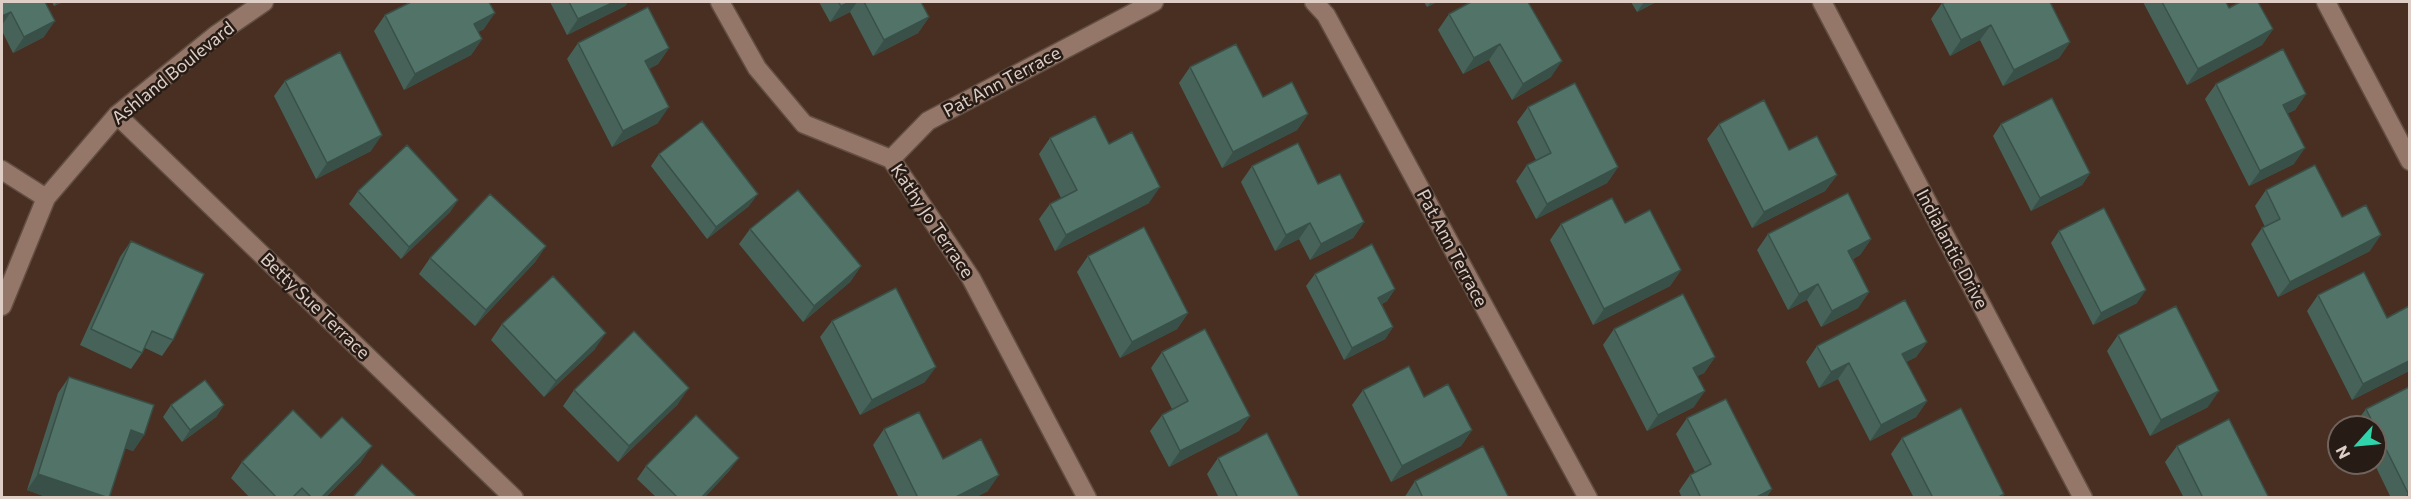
<!DOCTYPE html>
<html>
<head>
<meta charset="utf-8">
<style>
  body { margin:0 }
  #map { position:relative; width:2411px; height:499px; overflow:hidden; background:#482f22; font-family:Commissioner,sans-serif }
  canvas { display:block }
  .frame { position:absolute; inset:0; border:3px solid #decec6; pointer-events:none }
  .north { position:absolute; left:2327px; top:415px; width:60px; height:60px; box-sizing:border-box; background:#261b15; border:2px solid #70635c; border-radius:50%; rotate:243deg; font-size:16px; font-weight:700; line-height:24px; text-align:center; color:#decec6 }
  .north::after { content:''; display:block; margin:auto; width:21px; height:27px; background:#2fd4aa; clip-path:polygon(50% 0,100% 100%,50% 72%,0 100%) }
</style>
</head>
<body>
<div id="map">
<canvas width="2411" height="499"></canvas>
<div class="frame"></div>
<div class="north">N</div>
</div>
<script>
const g = document.querySelector('canvas').getContext('2d');
g.lineJoin = 'round';
function trace(path, color, width, dash) {
  g.strokeStyle = color;
  g.lineWidth = width;
  g.lineCap = dash ? 'butt' : 'round';
  g.setLineDash(dash || []);
  g.stroke(path);
}
function fillPath(path, color) {
  g.fillStyle = color;
  g.fill(path, 'evenodd');
}
function label(font, color, halo, rows, align = 'center') {
  g.font = font + ' Commissioner,sans-serif';
  g.lineWidth = 5;
  g.setLineDash([]);
  g.textBaseline = 'middle';
  g.strokeStyle = halo;
  g.fillStyle = color;
  for (const [text, x, y, turn = 0] of rows) {
    g.save();
    g.translate(x, y);
    g.rotate((+turn || 0) * Math.PI / 180);
    g.textAlign = isNaN(turn) ? turn : align;
    if (halo) g.strokeText(text, 0, 0);
    g.fillText(text, 0, 0);
    g.restore();
  }
}
const minor = new Path2D(`
  M720 2 757 68 804 124 891 159 971 278 1087 498
  M1314 2 1326 15 1588 498
  M1822 2 2083 498
  M2326 2 2410 161
  M117 115 514 498
  M891 159 928 121 1154 2
  M2 170 46 198
  M2 306 46 198 117 115 216 35 264 2`);
const wall = new Path2D(`
  M2 2 44 37 13 53 2 31Z
  M52 2H63L54 6Z
  M550 2H628L625 6 567 35Z
  M819 2H921L929 17 918 33 873 56 850 12 830 22Z
  M1424 2H1437L1427 7Z
  M1471 2 1551 77 1512 100 1489 60 1463 74 1438 30 1449 14Z
  M1631 2H1656L1637 12Z
  M2143 2H2226L2229 8 2273 29 2262 45 2187 85Z
  M1942 3 2070 42 2059 58 2003 86 1980 40 1950 56 1931 19Z
  M385 15 484 29 478 32 482 39 471 55 404 90 374 31Z
  M578 43 669 48 658 64 649 69 658 123 612 147 567 59Z
  M1190 67 1263 97 1308 114 1297 130 1222 168 1179 83Z
  M285 81 371 151 316 179 274 96Z
  M2216 84 2306 94 2295 110 2288 113 2294 164 2249 186 2205 99Z
  M1528 107 1618 167 1607 183 1536 219 1516 181 1527 165 1536 160 1517 122Z
  M1719 124 1789 150 1837 175 1825 191 1752 228 1707 139Z
  M2001 124 2090 173 2082 185 2031 211 1993 136Z
  M1050 138 1109 144 1149 203 1055 251 1039 219 1050 204 1061 198 1039 154Z
  M659 154 749 206 707 239 651 166Z
  M1252 166 1318 184 1364 222 1353 238 1310 260 1299 239 1275 251 1241 182Z
  M2266 190 2342 217 2370 251 2278 297 2251 244 2262 228 2265 227 2255 206Z
  M358 191 458 200 450 212 401 259 349 204Z
  M1625 223 1681 270 1670 286 1593 325 1550 240 1561 224Z
  M750 229 861 266 850 282 803 322 739 244Z
  M2059 231 2137 303 2093 325 2051 243Z
  M1768 234 1871 239 1860 255 1853 259 1869 292 1858 308 1821 327 1807 300 1788 310 1757 250Z
  M131 241 173 340 162 356 145 348 142 353 131 369 80 345 120 257Z
  M546 246 535 262 475 326 419 274 430 258Z
  M1088 256 1188 313 1177 329 1120 358 1077 272Z
  M1315 274 1395 289 1387 301 1382 304 1393 327 1385 339 1344 360 1306 286Z
  M2318 295 2387 318 2409 306V371L2352 400 2307 311Z
  M832 321 925 382 860 415 820 337Z
  M502 324 595 349 544 397 491 340Z
  M1614 329 1715 357 1704 373 1697 376 1694 407 1647 431 1603 345Z
  M2118 335 2208 407 2150 436 2107 351Z
  M1927 342 1916 357 1906 362 1927 401 1916 417 1870 441 1838 379 1819 388 1806 362 1817 346Z
  M1162 352 1250 416 1239 431 1169 467 1150 431 1162 415 1172 409 1151 368Z
  M69 377 144 435 133 451 125 448 109 498H49L27 490 58 393Z
  M2409 387V498H2391L2374 463H2375V427H2355L2354 425 2366 409Z
  M574 390 678 404 618 462 563 406Z
  M1363 390 1424 397 1472 430 1461 446 1391 482 1352 405Z
  M171 405H224L216 417 182 442 163 417Z
  M1687 418 1772 489 1766 498H1682L1679 491 1690 475 1695 472 1676 434Z
  M884 429 943 459 988 491 974 498H899L873 445Z
  M321 438 361 462 325 498H250L231 478 242 462Z
  M1902 438 2004 494 2002 498H1914L1891 454Z
  M2177 446 2269 498H2184L2165 462Z
  M1218 458 1300 498H1219L1207 474Z
  M646 466 730 470 704 498H657L637 479Z
  M1415 481 1509 498H1404Z`);
const shadedWall = new Path2D(`
  M57 2H63L54 6Z
  M614 2H628L625 6 567 35 578 19Z
  M850 2H857L850 12 830 22 841 6Z
  M1431 2H1437L1427 7Z
  M1644 2H1656L1637 12Z
  M11 12 2 25V16Z
  M495 13 484 29 463 40 474 24Z
  M929 17 918 33 873 56 884 40Z
  M55 21 44 37 13 53 24 37Z
  M1991 25 1980 40 1950 56 1961 40Z
  M2273 29 2262 45 2187 85 2198 69Z
  M482 39 471 55 404 90 415 74Z
  M2070 42 2059 58 2003 86 2014 70Z
  M1500 44 1489 60 1463 74 1474 58Z
  M669 48 658 64 634 77 645 61Z
  M1562 61 1551 77 1512 100 1523 84Z
  M2306 94 2295 110 2272 121 2283 105Z
  M669 107 658 123 612 147 623 131Z
  M1308 114 1297 130 1222 168 1233 152Z
  M382 135 371 151 316 179 327 163Z
  M2305 148 2294 164 2249 186 2260 171Z
  M1618 167 1607 183 1536 219 1547 204Z
  M2090 173 2082 185 2031 211 2040 198Z
  M1837 175 1825 191 1752 228 1764 212Z
  M1160 187 1149 203 1055 251 1066 235Z
  M758 194 749 206 707 239 716 227Z
  M458 200 450 212 401 259 409 247Z
  M1364 222 1353 238 1310 260 1321 244Z
  M1310 223 1299 239 1275 251 1286 235Z
  M2381 235 2370 251 2278 297 2290 282Z
  M1871 239 1860 255 1837 267 1848 251Z
  M546 246 535 262 475 326 486 310Z
  M861 266 850 282 803 322 814 306Z
  M1681 270 1670 286 1593 325 1604 309Z
  M1818 284 1807 300 1788 310 1799 294Z
  M1395 289 1387 301 1370 310 1378 298Z
  M2146 290 2137 303 2093 325 2101 313Z
  M1869 292 1858 308 1821 327 1832 311Z
  M1188 313 1177 329 1120 358 1132 342Z
  M1393 327 1385 339 1344 360 1352 348Z
  M606 333 595 349 544 397 556 381Z
  M1927 342 1916 357 1891 370 1902 354Z
  M1715 357 1704 373 1682 384 1693 368Z
  M2409 361V371L2352 400 2363 384Z
  M1849 363 1838 379 1819 388 1831 372Z
  M936 367 925 382 860 415 872 400Z
  M689 388 678 404 618 462 629 446Z
  M1705 391 1694 407 1647 431 1658 415Z
  M2219 391 2208 407 2150 436 2161 420Z
  M1927 401 1916 417 1870 441 1881 425Z
  M224 405 216 417 182 442 190 430Z
  M1250 416 1239 431 1169 467 1180 451Z
  M131 430 144 435 133 451 120 446Z
  M1472 430 1461 446 1391 482 1402 466Z
  M372 446 361 462 325 498H321Z
  M739 458 730 470 704 498H701Z
  M38 474 109 498H49L27 490Z
  M999 475 988 491 974 498H954Z
  M1772 489 1766 498H1755Z
  M2409 492V498H2405L2408 493Z`);
const building = new Path2D(`
  M2 2H45L55 21 24 37 11 12 2 16Z
  M411 2H489L495 13 474 24 482 39 415 74 385 15Z
  M569 2H614L578 19Z
  M838 2H850L841 6Z
  M864 2H921L929 17 884 40Z
  M1471 2H1528L1562 61 1523 84 1500 44 1474 58 1449 14Z
  M1946 2H2050L2070 42 2014 70 1991 25 1961 40 1942 3Z
  M2162 2H2226L2229 8 2240 2H2258L2273 29 2198 69Z
  M648 7 669 48 645 61 669 107 623 131 578 43Z
  M1236 44 1263 97 1292 82 1308 114 1233 152 1190 67Z
  M2283 49 2306 94 2283 105 2305 148 2260 171 2216 84Z
  M340 52 382 135 327 163 285 81Z
  M1575 83 1618 167 1547 204 1527 165 1551 153 1528 107Z
  M2052 98 2090 173 2040 198 2001 124Z
  M1764 100 1789 150 1817 136 1837 175 1764 212 1719 124Z
  M1095 116 1109 144 1132 132 1160 187 1066 235 1050 204 1077 190 1050 138Z
  M702 121 758 194 716 227 659 154Z
  M1298 143 1318 184 1340 174 1364 222 1321 244 1310 223 1286 235 1252 166Z
  M407 145 458 200 409 247 358 191Z
  M2315 165 2342 217 2366 205 2381 235 2290 282 2262 228 2280 219 2266 190Z
  M798 190 861 266 814 306 750 229Z
  M1848 193 1871 239 1848 251 1869 292 1832 311 1818 284 1799 294 1768 234Z
  M490 194 546 246 486 310 430 258Z
  M1612 198 1625 223 1650 210 1681 270 1604 309 1561 224Z
  M2104 208 2146 290 2101 313 2059 231Z
  M1144 227 1188 313 1132 342 1088 256Z
  M131 241 204 274 173 340 152 331 142 353 91 329Z
  M1372 244 1395 289 1378 298 1393 327 1352 348 1315 274Z
  M2364 272 2387 318 2409 306V361L2363 384 2318 295Z
  M553 276 606 333 556 381 502 324Z
  M896 288 936 367 872 400 832 321Z
  M1683 294 1715 357 1693 368 1705 391 1658 415 1614 329Z
  M1905 300 1927 342 1902 354 1927 401 1881 425 1849 363 1831 372 1817 346Z
  M2176 306 2219 391 2161 420 2118 335Z
  M1205 329 1250 416 1180 451 1162 415 1188 401 1162 352Z
  M634 331 689 388 629 446 574 390Z
  M1409 366 1424 397 1448 384 1472 430 1402 466 1363 390Z
  M69 377 154 405 144 435 131 430 109 498 38 474Z
  M205 380 224 405 190 430 171 405Z
  M2409 387V492L2408 493 2366 409Z
  M1726 399 1772 489 1755 498H1701L1690 475 1711 464 1687 418Z
  M1961 408 2004 494 1997 498H1933L1902 438Z
  M293 410 321 438 342 417 372 446 321 498H312L302 488 292 498H277L242 462Z
  M919 412 943 459 981 439 999 475 954 498H918L884 429Z
  M696 415 739 458 701 498H678L646 466Z
  M2229 419 2269 498H2203L2177 446Z
  M1267 433 1300 498H1238L1218 458Z
  M1483 446 1509 498H1423L1415 481Z
  M382 464 418 498H352Z`);
const streetNames = [
  ["Ashland Boulevard",173,73,-39],
  ["Pat Ann Terrace",1002,82,-28],
  ["Kathy Jo Terrace",932,221,56],
  ["Pat Ann Terrace",1452,248,62],
  ["Indialantic Drive",1952,249,62],
  ["Betty Sue Terrace",315,306,44]
];
trace(minor, '#624e42', 21);
trace(minor, '#947768', 18);
fillPath(wall, '#476359');
fillPath(shadedWall, '#395048');
fillPath(building, '#527367');
trace(building, '#395048', 1.5);
label('18px', '#decec6', '#261b15', streetNames);
</script>
</body>
</html>
